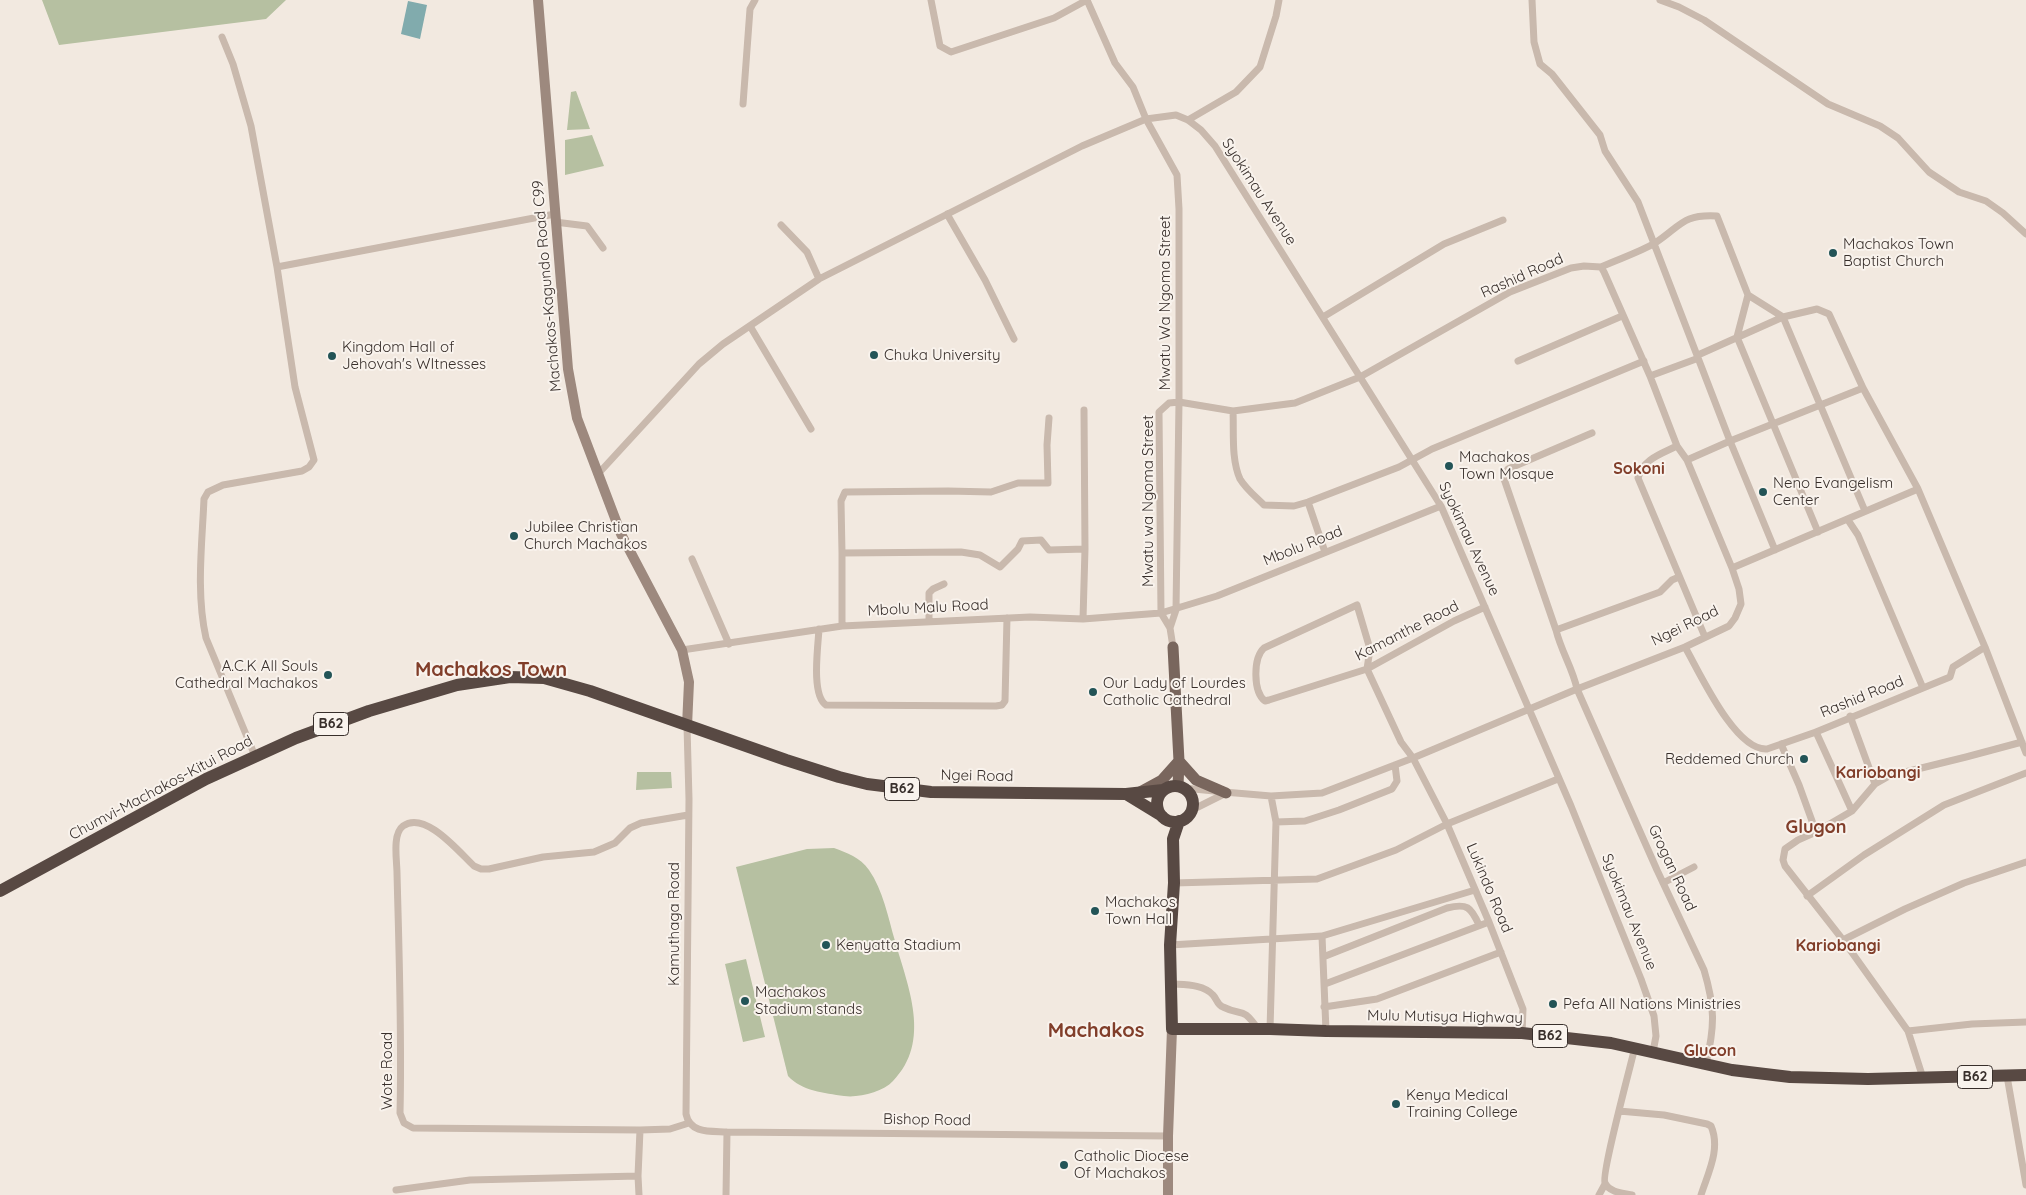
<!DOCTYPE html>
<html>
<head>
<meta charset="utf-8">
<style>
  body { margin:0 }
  canvas { display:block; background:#f2e9e0 }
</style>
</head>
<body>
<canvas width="2026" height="1195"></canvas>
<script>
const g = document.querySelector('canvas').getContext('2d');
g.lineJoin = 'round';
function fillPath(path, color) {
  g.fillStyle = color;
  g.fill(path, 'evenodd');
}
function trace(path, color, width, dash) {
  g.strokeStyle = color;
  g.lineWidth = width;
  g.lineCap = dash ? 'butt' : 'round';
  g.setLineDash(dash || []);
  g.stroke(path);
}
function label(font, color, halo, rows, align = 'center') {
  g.font = font + ' Quicksand,sans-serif';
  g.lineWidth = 4;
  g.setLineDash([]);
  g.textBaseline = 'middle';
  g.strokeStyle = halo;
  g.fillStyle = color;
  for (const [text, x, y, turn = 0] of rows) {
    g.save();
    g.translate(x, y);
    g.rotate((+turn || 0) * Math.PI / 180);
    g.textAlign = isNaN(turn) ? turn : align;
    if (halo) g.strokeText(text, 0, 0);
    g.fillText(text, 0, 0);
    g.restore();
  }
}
const green = new Path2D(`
  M42 0H286L266 19 59 45Z
  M576 91 590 129 567 130 571 92Z
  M592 135 604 166 565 175V140Z
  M637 772H671L672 788 636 790Z
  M834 848C847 853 860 857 869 870 883 890 888 917 895 941 908 987 932 1041 893 1081 883 1092 859 1098 844 1096 824 1093 802 1091 788 1076L736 867 807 849Z
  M746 959 765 1037 743 1042 725 964Z`);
const water = new Path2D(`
  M408 1 427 5 420 39 401 34Z`);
const street = new Path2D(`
  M931 0 940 46 951 52 1054 18 1087 0 1115 63 1133 87 1146 119 1177 175 1179 209V402L1176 610 1170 628
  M1532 0 1534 42 1540 64 1552 74 1600 135 1605 151 1638 202 1730 441 1775 550
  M1660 0 1679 7 1704 20 1828 104 1880 126 1898 138 1929 172 1959 192 1986 201 2003 213 2026 234
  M222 37 233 64 251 126 277 267 295 387 314 460 309 467 302 471 223 485 208 492 204 499C202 545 196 593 206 638L255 756
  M743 104 750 9 755 0
  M1188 120 1236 92 1260 67 1276 16 1279 0
  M947 214 985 280 1014 339
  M555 222 587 226 603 248
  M781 225 807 252 819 279
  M277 267 555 214
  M1601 267C1618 259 1638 253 1655 243 1681 226 1682 214 1717 216L1748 295 1737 337 1818 532
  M1748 295 1783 317 1865 511
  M1323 317 1444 244 1503 220
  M750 326 811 429
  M1518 361 1622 316
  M1650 376 1696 359 1698 355 1783 317 1817 309 1829 314 1863 388 1918 489 1985 647 2026 753
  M1233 411C1234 432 1231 459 1240 479 1246 489 1256 497 1264 505L1294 506 1308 502 1399 467 1432 449 1644 361
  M1592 433 1508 469 1503 476 1556 630 1660 592 1672 580 1679 577
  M1677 446C1661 454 1643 459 1638 478L1705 637
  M1687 460 1730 441 1863 388
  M598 474 699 364 723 344 819 279 1082 146 1146 119 1176 115 1188 120 1201 130 1215 146 1441 506 1571 806 1641 979 1654 1016 1656 1036 1653 1052
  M1308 502 1325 552
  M842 553 841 501 845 492 948 491 991 492 1018 483H1048L1047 445 1049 418
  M692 559 729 644
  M1485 607 1454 621 1367 669 1269 700 1265 701C1253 692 1253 658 1264 648L1357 605 1370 649 1367 669 1401 742 1413 758 1447 824 1489 922 1523 1009 1522 1033
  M1161 613 1159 412 1169 403 1179 402 1233 411 1295 403 1360 377 1510 292 1571 268 1584 266 1601 267 1604 272 1650 376 1677 446 1687 460 1732 568
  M1161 613 1170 628 1173 647
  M1083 619 1085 549 1084 410
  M929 620V593L933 589 944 584
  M842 626V553L961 552 980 555 1000 567 1018 549 1022 541 1041 540 1049 550 1085 549
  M819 629C818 647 811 695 826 705L996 706 1002 705 1005 701 1007 618
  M1556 630C1561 651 1573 669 1577 689L1657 870 1704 970C1715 1007 1715 1026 1706 1064
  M1685 647C1700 673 1735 751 1767 749L1816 732 1923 688 1858 535 1848 520
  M682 650 842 626 1030 617 1083 619 1161 613 1217 596 1441 506
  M1923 688 1950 677 1953 667 1985 647
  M1850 716 1875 784
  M687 726 689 799 686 1114C690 1134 711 1131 727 1132L1168 1136
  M1816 732 1852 811
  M1781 744 1799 785 1816 832 1798 840 1785 849 1783 860 1785 866 1843 940 1908 1031
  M1184 788 1214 791
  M1224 792 1271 796 1322 793 1413 758 1577 689 1685 647 1729 626 1735 618 1741 604 1739 589 1732 568 1918 489
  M1192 810 1226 793
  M688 815 641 823 630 828 615 843 594 852 543 857 489 869H481L474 866C459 852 425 810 403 826 392 834 397 861 397 873 399 953 402 1033 400 1113L404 1123 413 1128 640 1130 670 1129 689 1123
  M1276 822 1305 821 1339 810 1392 789 1397 781 1395 765
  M1816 832 1852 811 1875 784 1889 776 1966 757 2022 742
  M1174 883 1317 879 1396 850 1447 824 1558 779
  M1663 883 1694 867
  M1807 896 1864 855 1944 805 2026 773
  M1322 936 1475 890
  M1843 940 1905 909 1964 883 2026 862
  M1170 945 1322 936 1326 1031
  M1323 957 1447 908C1467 903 1471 907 1479 925
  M1171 984C1185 985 1203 984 1213 995 1217 999 1217 1005 1223 1007 1243 1017 1241 1005 1258 1029
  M1325 984 1489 922
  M1324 1007 1377 999 1501 952
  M1270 1029 1276 822 1271 796
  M2007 1076 2026 1185
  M1923 1078 1908 1031 1972 1024 2026 1022
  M1619 1111 1664 1115 1707 1124 1711 1126C1721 1149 1708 1173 1701 1195
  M396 1190 470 1180 638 1176
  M639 1195 638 1176 640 1130
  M726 1195 727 1132
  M1599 1195 1605 1184
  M1632 1195C1622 1193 1609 1192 1605 1183 1601 1175 1631 1064 1635 1047`);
const secondary = new Path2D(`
  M538 0 568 369 577 418 621 534 682 650 689 682 687 726
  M1168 1195V1136L1172 1029`);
const primary = new Path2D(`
  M1173 647 1179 761 1178 786
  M1140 792 1162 780 1179 761 1196 780 1226 793`);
const highway = new Path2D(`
  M1157 804a18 18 0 1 1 36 0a18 18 0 1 1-36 0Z
  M1126 794 1162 816
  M1179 821 1173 839 1174 883 1170 945 1172 1029H1270L1326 1031 1522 1033 1611 1043 1732 1070 1790 1077 1868 1079 2026 1075
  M0 891 206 779 296 738 369 711 457 685 510 677 544 678 590 691 786 760 839 777 867 784 931 792 1126 794 1163 790`);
const markers = [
  [1833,253,5,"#235457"],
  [874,355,5,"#235457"],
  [332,356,5,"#235457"],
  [1449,466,5,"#235457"],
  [1763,492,5,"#235457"],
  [514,536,5,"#235457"],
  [328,675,5,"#235457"],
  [1093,692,5,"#235457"],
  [1804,759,5,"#235457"],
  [1095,911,5,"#235457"],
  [826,945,5,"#235457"],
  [745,1001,5,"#235457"],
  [1553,1004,5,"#235457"],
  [1396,1104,5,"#235457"],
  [1064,1165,5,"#235457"]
];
const shields = [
  [331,724,35],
  [902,789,35],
  [1550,1036,35],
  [1975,1077,35]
];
const shieldNames = [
  ["B62",331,724],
  ["B62",902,789],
  ["B62",1550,1036],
  ["B62",1975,1077]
];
const streetNames = [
  ["Syokimau Avenue",1259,192,57],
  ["Rashid Road",1522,276,-24],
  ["Machakos-Kagundo Road C99",547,286,-95],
  ["Mwatu Wa Ngoma Street",1165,303,-90],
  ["Mwatu wa Ngoma Street",1148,501,-90],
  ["Syokimau Avenue",1469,539,65],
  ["Mbolu Road",1303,546,-22],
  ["Mbolu Malu Road",928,608,-3],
  ["Ngei Road",1685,626,-26],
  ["Kamanthe Road",1407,631,-27],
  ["Rashid Road",1862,697,-22],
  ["Ngei Road",977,776,1],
  ["Chumvi-Machakos-Kitui Road",161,788,-28],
  ["Grogan Road",1672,868,65],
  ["Lukindo Road",1489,888,67],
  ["Syokimau Avenue",1629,912,68],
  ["Kamuthaga Road",674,924,-90],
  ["Mulu Mutisya Highway",1445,1017,1],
  ["Wote Road",387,1071,-90],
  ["Bishop Road",927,1120,1]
];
const poiNames = [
  ["Machakos Town",1843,244],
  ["Baptist Church",1843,261],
  ["Kingdom Hall of",342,347],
  ["Jehovah's WItnesses",342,364],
  ["Chuka University",884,355],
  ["Machakos",1459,457],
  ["Town Mosque",1459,474],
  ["Neno Evangelism",1773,483],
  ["Center",1773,500],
  ["Jubilee Christian",524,527],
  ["Church Machakos",524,544],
  ["A.C.K All Souls",318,666,"right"],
  ["Cathedral Machakos",318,683,"right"],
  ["Our Lady of Lourdes",1103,683],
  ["Catholic Cathedral",1103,700],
  ["Reddemed Church",1794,759,"right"],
  ["Machakos",1105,902],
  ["Town Hall",1105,919],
  ["Kenyatta Stadium",836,945],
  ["Machakos",755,992],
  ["Stadium stands",755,1009],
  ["Pefa All Nations Ministries",1563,1004],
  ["Kenya Medical",1406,1095],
  ["Training College",1406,1112],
  ["Catholic Diocese",1074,1156],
  ["Of Machakos",1074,1173]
];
const neighbourhoodNames = [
  ["Sokoni",1639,469],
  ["Kariobangi",1878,773],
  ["Kariobangi",1838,946],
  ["Glucon",1710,1051]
];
const quarterNames = [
  ["Glugon",1816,828]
];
const districtNames = [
  ["Machakos Town",491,670],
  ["Machakos",1096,1031]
];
fillPath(green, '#b6c0a1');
fillPath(water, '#81abad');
trace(street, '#c9b9ad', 7);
trace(secondary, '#9d897e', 10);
trace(primary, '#79665d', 11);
trace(highway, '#584943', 12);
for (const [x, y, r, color] of markers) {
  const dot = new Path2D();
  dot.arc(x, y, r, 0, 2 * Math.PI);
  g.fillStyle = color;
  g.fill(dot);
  trace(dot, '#f9f3ed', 2);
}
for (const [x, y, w] of shields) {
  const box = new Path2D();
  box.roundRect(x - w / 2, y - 11.5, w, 23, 4);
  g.fillStyle = '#f9f3ed';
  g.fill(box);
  trace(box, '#382f2b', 1);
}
label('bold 14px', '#382f2b', null, shieldNames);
label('15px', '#382f2b', '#f9f3ed', streetNames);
label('15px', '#382f2b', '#f9f3ed', poiNames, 'left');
label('bold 16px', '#813e2a', '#f9f3ed', neighbourhoodNames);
label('bold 18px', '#813e2a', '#f9f3ed', quarterNames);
label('bold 20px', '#813e2a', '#f9f3ed', districtNames);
</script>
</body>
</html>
